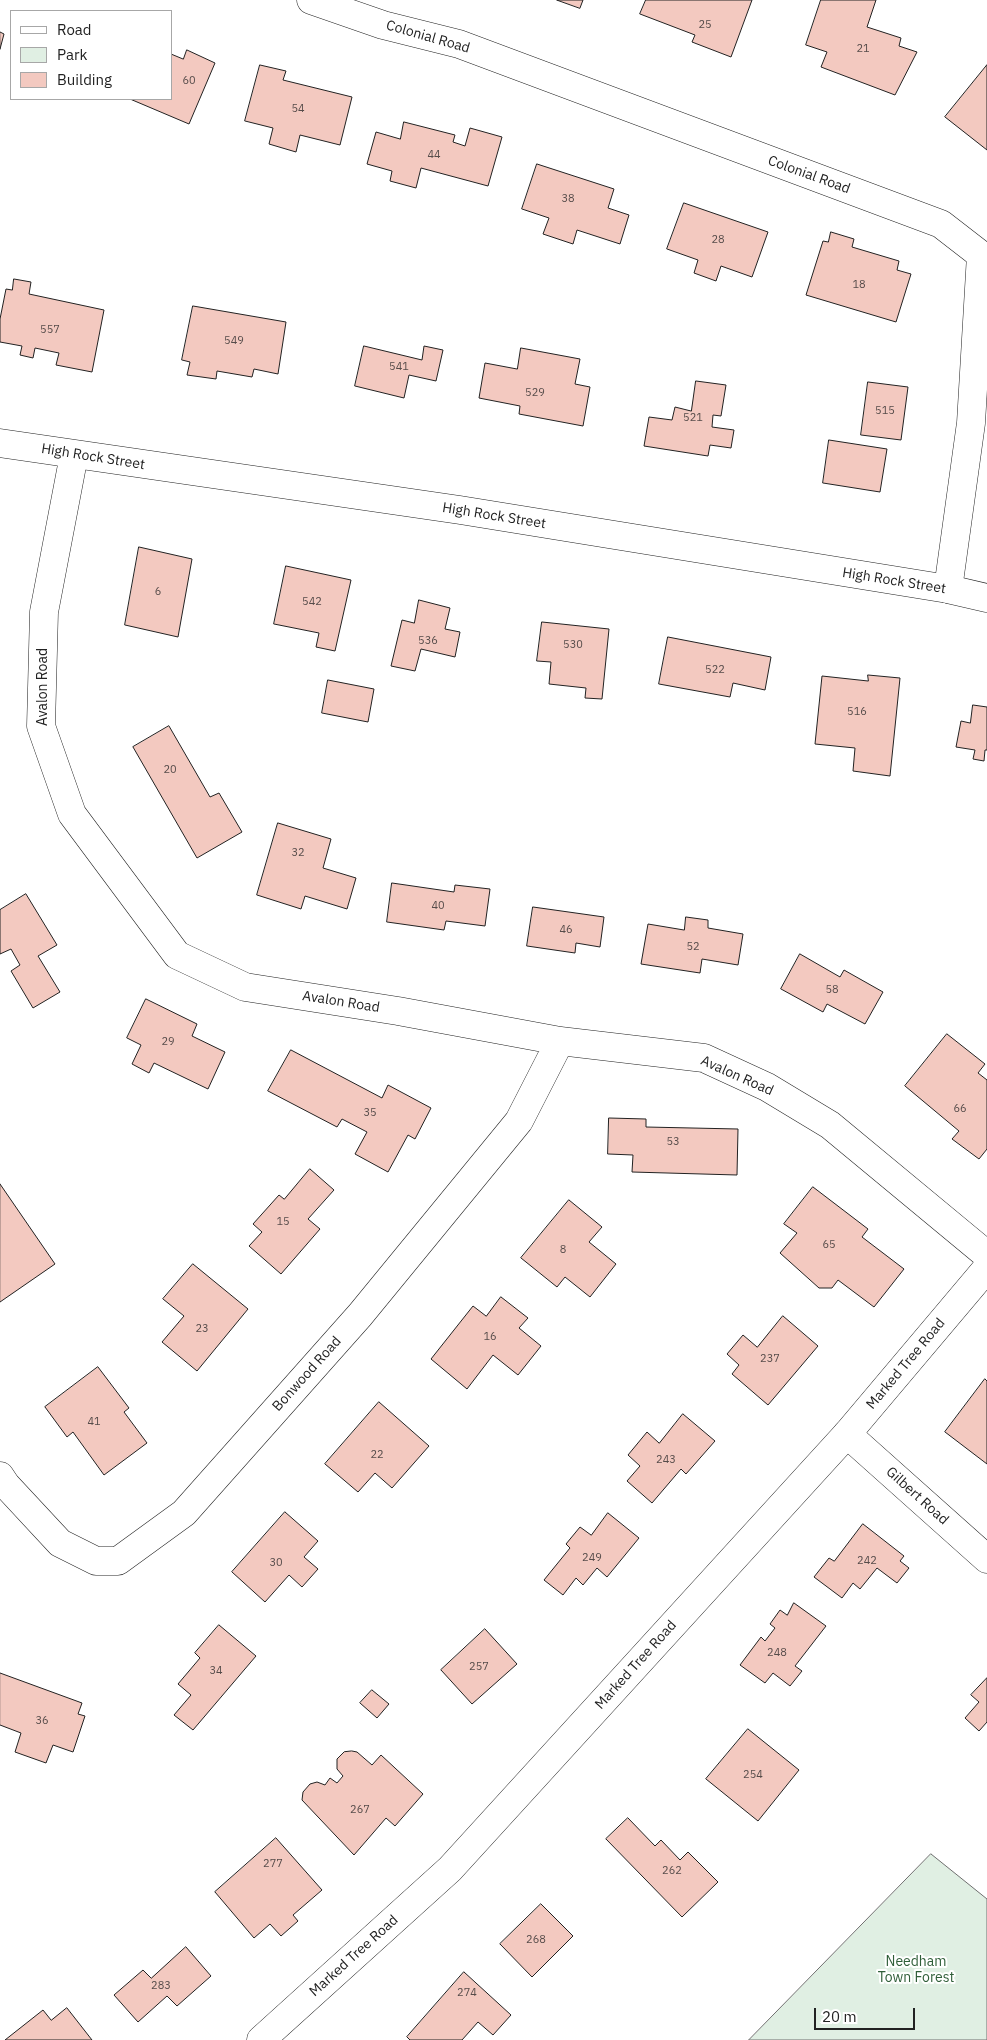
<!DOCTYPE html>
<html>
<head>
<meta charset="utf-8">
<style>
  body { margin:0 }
  #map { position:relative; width:987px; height:2040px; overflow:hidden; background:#fff; font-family:"IBM Plex Sans",sans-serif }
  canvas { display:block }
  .legend { position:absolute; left:10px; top:10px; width:162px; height:90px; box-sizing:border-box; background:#fff; border:1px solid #a7a7a7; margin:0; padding:6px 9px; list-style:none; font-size:15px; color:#222 }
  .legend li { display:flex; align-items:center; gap:10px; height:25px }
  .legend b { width:25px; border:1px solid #a7a7a7 }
  .scale { position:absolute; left:814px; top:2008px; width:101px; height:22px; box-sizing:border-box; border:2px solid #222; border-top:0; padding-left:6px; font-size:15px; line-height:18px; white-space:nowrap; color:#222; -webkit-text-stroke:4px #fff; paint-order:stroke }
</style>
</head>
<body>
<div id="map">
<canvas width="987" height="2040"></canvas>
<ul class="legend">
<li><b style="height:6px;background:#fff"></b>Road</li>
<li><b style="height:14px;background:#e0efe3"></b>Park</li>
<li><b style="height:14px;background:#f3c9c0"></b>Building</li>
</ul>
<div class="scale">20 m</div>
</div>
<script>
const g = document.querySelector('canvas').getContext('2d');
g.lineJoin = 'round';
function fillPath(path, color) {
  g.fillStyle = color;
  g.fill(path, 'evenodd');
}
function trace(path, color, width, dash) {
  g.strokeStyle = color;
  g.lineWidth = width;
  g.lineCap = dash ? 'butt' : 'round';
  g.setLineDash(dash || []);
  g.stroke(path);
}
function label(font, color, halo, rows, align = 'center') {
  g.font = font + ' "IBM Plex Sans",sans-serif';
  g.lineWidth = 4;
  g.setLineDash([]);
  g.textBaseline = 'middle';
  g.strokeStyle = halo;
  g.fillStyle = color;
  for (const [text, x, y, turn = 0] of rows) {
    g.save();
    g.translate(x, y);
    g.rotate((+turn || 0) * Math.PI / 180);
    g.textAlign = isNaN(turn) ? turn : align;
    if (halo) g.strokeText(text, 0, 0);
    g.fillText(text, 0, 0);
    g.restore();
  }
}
const green = new Path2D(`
  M931 1854 987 1899V2040H749Z`);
const building = new Path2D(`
  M557 0H583L580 8Z
  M646 0H752L731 57 692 42 695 35 640 14Z
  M821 0H876L867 27 901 38 899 46 917 52 895 95 821 67 827 52 806 45Z
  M0 32 4 34 0 49Z
  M187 50 215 63 189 124 130 99H171V54L183 59Z
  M260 65 286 71 283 80 352 97 340 145 300 135 296 152 269 144 273 128 245 121Z
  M987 65V150L945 117Z
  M404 122 455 135 453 142 465 146 470 128 502 137 488 186 421 168 416 188 390 181 392 171 367 164 376 132 400 139Z
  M537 164 614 189 608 208 629 215 620 244 577 230 573 244 543 234 549 218 522 209Z
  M684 203 768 232 752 277 721 266 716 281 694 273 698 260 667 249Z
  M831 232 854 239 852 247 899 261 897 270 911 274 896 322 806 295 823 241 828 242Z
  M14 279 31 282 29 294 104 310 92 372 56 365 59 353 35 348 33 358 20 355 22 346 0 342V319L6 289 12 290Z
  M193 306 286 322 278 374 254 369 252 377 217 371 216 379 187 375 190 362 182 360Z
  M364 346 422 360 424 346 443 350 436 381 409 375 404 398 355 386Z
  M521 348 580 359 575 384 590 387 583 426 519 414 520 406 479 398 485 363 517 369Z
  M696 381 726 385 721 416 713 415 712 427 734 430 731 448 710 445 708 456 644 446 649 417 672 420 675 407 691 411Z
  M868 382 908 387 901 440 861 435Z
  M829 440 887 449 880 492 823 483Z
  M139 547 192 559 178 637 125 625Z
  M286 566 351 580 335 651 316 647 319 633 274 624Z
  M419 600 450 608 445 629 460 632 455 657 421 649 415 671 391 666 402 620 414 623Z
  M542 622 609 629 602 699 585 698 586 688 549 684 551 662 537 661Z
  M668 637 771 657 765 690 733 683 730 697 659 684Z
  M868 675 900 678 890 776 853 771 855 748 815 744 822 676 868 681Z
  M328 680 374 689 368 722 322 713Z
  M973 705 987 707V750H985L984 761 973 759 975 750 956 747 961 721 970 723Z
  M169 726 210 797 219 793 242 832 197 858 133 747Z
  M278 823 331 839 323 868 356 878 347 909 305 896 301 909 257 895Z
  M392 883 454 892 455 885 490 889 485 926 446 921 444 930 387 922Z
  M26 894 57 945 38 956 60 992 33 1008 11 971 20 965 11 949 0 954V910Z
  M533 907 604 917 600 947 576 943 575 953 527 946Z
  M686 917 708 920V928L743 934 738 965 702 959 700 973 641 964 648 924 684 930Z
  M800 954 840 977 844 970 883 992 865 1024 827 1004 823 1012 781 989Z
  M146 999 197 1024 192 1036 225 1052 208 1089 154 1063 149 1073 132 1064 141 1045 127 1038Z
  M947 1034 985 1064 978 1073 987 1080V1149L979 1159 952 1139 959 1131 905 1086Z
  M291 1050 382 1098 388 1085 431 1108 415 1139 408 1135 388 1172 355 1154 367 1132 342 1119 337 1127 268 1091Z
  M609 1118 646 1119V1127L738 1129 737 1175 632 1172 633 1155 608 1154Z
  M310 1169 334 1190 308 1219 320 1229 281 1274 249 1246 262 1232 253 1224 279 1195 284 1199Z
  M0 1184 55 1264 0 1302Z
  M813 1187 868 1229 862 1237 904 1269 874 1307 838 1280 832 1288H819L780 1253 797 1233 784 1224Z
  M569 1200 602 1227 589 1242 616 1264 590 1297 565 1277 557 1287 521 1258Z
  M193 1264 248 1309 197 1371 162 1342 184 1316 163 1299Z
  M501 1297 528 1318 519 1328 541 1346 518 1375 493 1355 467 1389 431 1359 473 1306 486 1316Z
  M783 1316 818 1346 768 1405 732 1374 739 1365 727 1354 743 1335 757 1347Z
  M98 1367 129 1408 124 1412 147 1443 104 1475 73 1432 67 1437 45 1407Z
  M985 1379 987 1381V1464L945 1432Z
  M379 1402 429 1446 392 1488 375 1473 358 1492 325 1464Z
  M683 1414 715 1441 686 1474 681 1469 652 1503 627 1481 640 1466 628 1455 647 1432 659 1443Z
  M285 1512 318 1541 304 1557 318 1569 302 1587 289 1575 265 1602 232 1572Z
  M608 1513 639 1538 607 1577 597 1568 583 1585 576 1578 563 1595 544 1580 570 1548 566 1544 580 1527 591 1535Z
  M863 1524 904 1556 900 1561 909 1568 897 1583 877 1568 860 1589 853 1583 842 1598 814 1577 829 1558 834 1561Z
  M794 1603 826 1626 795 1666 802 1671 790 1686 773 1673 765 1683 740 1665 761 1637 765 1641 775 1628 770 1624 780 1610 787 1615Z
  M219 1625 256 1656 193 1730 174 1715 191 1695 178 1684 200 1658 195 1653Z
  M485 1629 517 1664 472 1704 441 1670Z
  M0 1673 82 1703 78 1714 85 1716 73 1752 53 1745 46 1763 15 1752 21 1733 0 1725Z
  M987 1678V1722L979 1731 965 1718 979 1702 971 1695Z
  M372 1690 389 1704 377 1718 360 1703Z
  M748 1729 799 1770 758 1821 706 1779Z
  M352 1751 357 1752 372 1765 381 1755 423 1794 395 1826 386 1818 354 1855 302 1800 303 1792 310 1784 317 1782 325 1785 330 1778 337 1783 343 1776 337 1769V1759L344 1752Z
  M628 1818 655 1846 661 1840 680 1860 688 1852 718 1882 682 1917 606 1839Z
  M276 1838 322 1890 293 1915 298 1921 281 1936 270 1924 254 1938 215 1892Z
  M541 1904 573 1936 532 1977 500 1944Z
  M186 1947 211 1976 177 2006 167 1996 138 2022 114 1995 143 1970 151 1978Z
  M464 1972 511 2015 493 2035 478 2022 462 2040H410L407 2037Z
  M67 2008 92 2040H5L43 2010 51 2020Z`);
const minor = new Path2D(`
  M311 0 383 25 459 44 941 224 981 255 971 423 948 589
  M74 455 44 612 41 726 72 814 177 955 245 987 398 1011 560 1041 704 1058 767 1087 830 1125 987 1255
  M847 1434 987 1559
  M0 1476 6 1485 60 1543 96 1561H118L184 1513 360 1315 519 1121 560 1041`);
const tertiary = new Path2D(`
  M0 443 460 510 948 589 987 598
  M261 2040 450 1869 847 1434 987 1268`);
const numberNames = [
  ["25",705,25],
  ["21",863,49],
  ["60",189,81],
  ["54",298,109],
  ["44",434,155],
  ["38",568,199],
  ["28",718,240],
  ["18",859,285],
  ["557",50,330],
  ["549",234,341],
  ["541",399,367],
  ["529",535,393],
  ["515",885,411],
  ["521",693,418],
  ["6",158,592],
  ["542",312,602],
  ["536",428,641],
  ["530",573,645],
  ["522",715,670],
  ["516",857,712],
  ["20",170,770],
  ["32",298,853],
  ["40",438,906],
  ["46",566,930],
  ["52",693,947],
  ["58",832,990],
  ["29",168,1042],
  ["66",960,1109],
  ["35",370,1113],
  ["53",673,1142],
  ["15",283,1222],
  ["65",829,1245],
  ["8",563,1250],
  ["23",202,1329],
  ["16",490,1337],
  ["237",770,1359],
  ["41",94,1422],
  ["22",377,1455],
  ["243",666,1460],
  ["249",592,1558],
  ["242",867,1561],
  ["30",276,1563],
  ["248",777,1653],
  ["257",479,1667],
  ["34",216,1671],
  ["36",42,1721],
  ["254",753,1775],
  ["267",360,1810],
  ["277",273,1864],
  ["262",672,1871],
  ["268",536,1940],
  ["283",161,1986],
  ["274",467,1993]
];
const streetNames = [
  ["Colonial Road",428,37,16],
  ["Colonial Road",809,175,20],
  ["High Rock Street",93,457,9],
  ["High Rock Street",494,516,9],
  ["High Rock Street",894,581,9],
  ["Avalon Road",43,687,-90],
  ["Avalon Road",341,1002,9],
  ["Avalon Road",737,1076,24],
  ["Marked Tree Road",906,1364,-50],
  ["Bonwood Road",307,1374,-48],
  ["Gilbert Road",917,1496,42],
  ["Marked Tree Road",636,1665,-48],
  ["Marked Tree Road",354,1956,-42]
];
const parkNames = [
  ["Needham",916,1962],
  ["Town Forest",916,1978]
];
fillPath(green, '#e0efe3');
trace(green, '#6f6f6f', 1);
fillPath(building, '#f3c9c0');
trace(building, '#222', 1);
trace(minor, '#222', 29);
trace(tertiary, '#222', 29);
trace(minor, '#fff', 28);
trace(tertiary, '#fff', 28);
label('11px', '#564c4a', null, numberNames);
label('14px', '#222', '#fff', streetNames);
label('14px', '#2f5e38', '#fff', parkNames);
</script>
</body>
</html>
